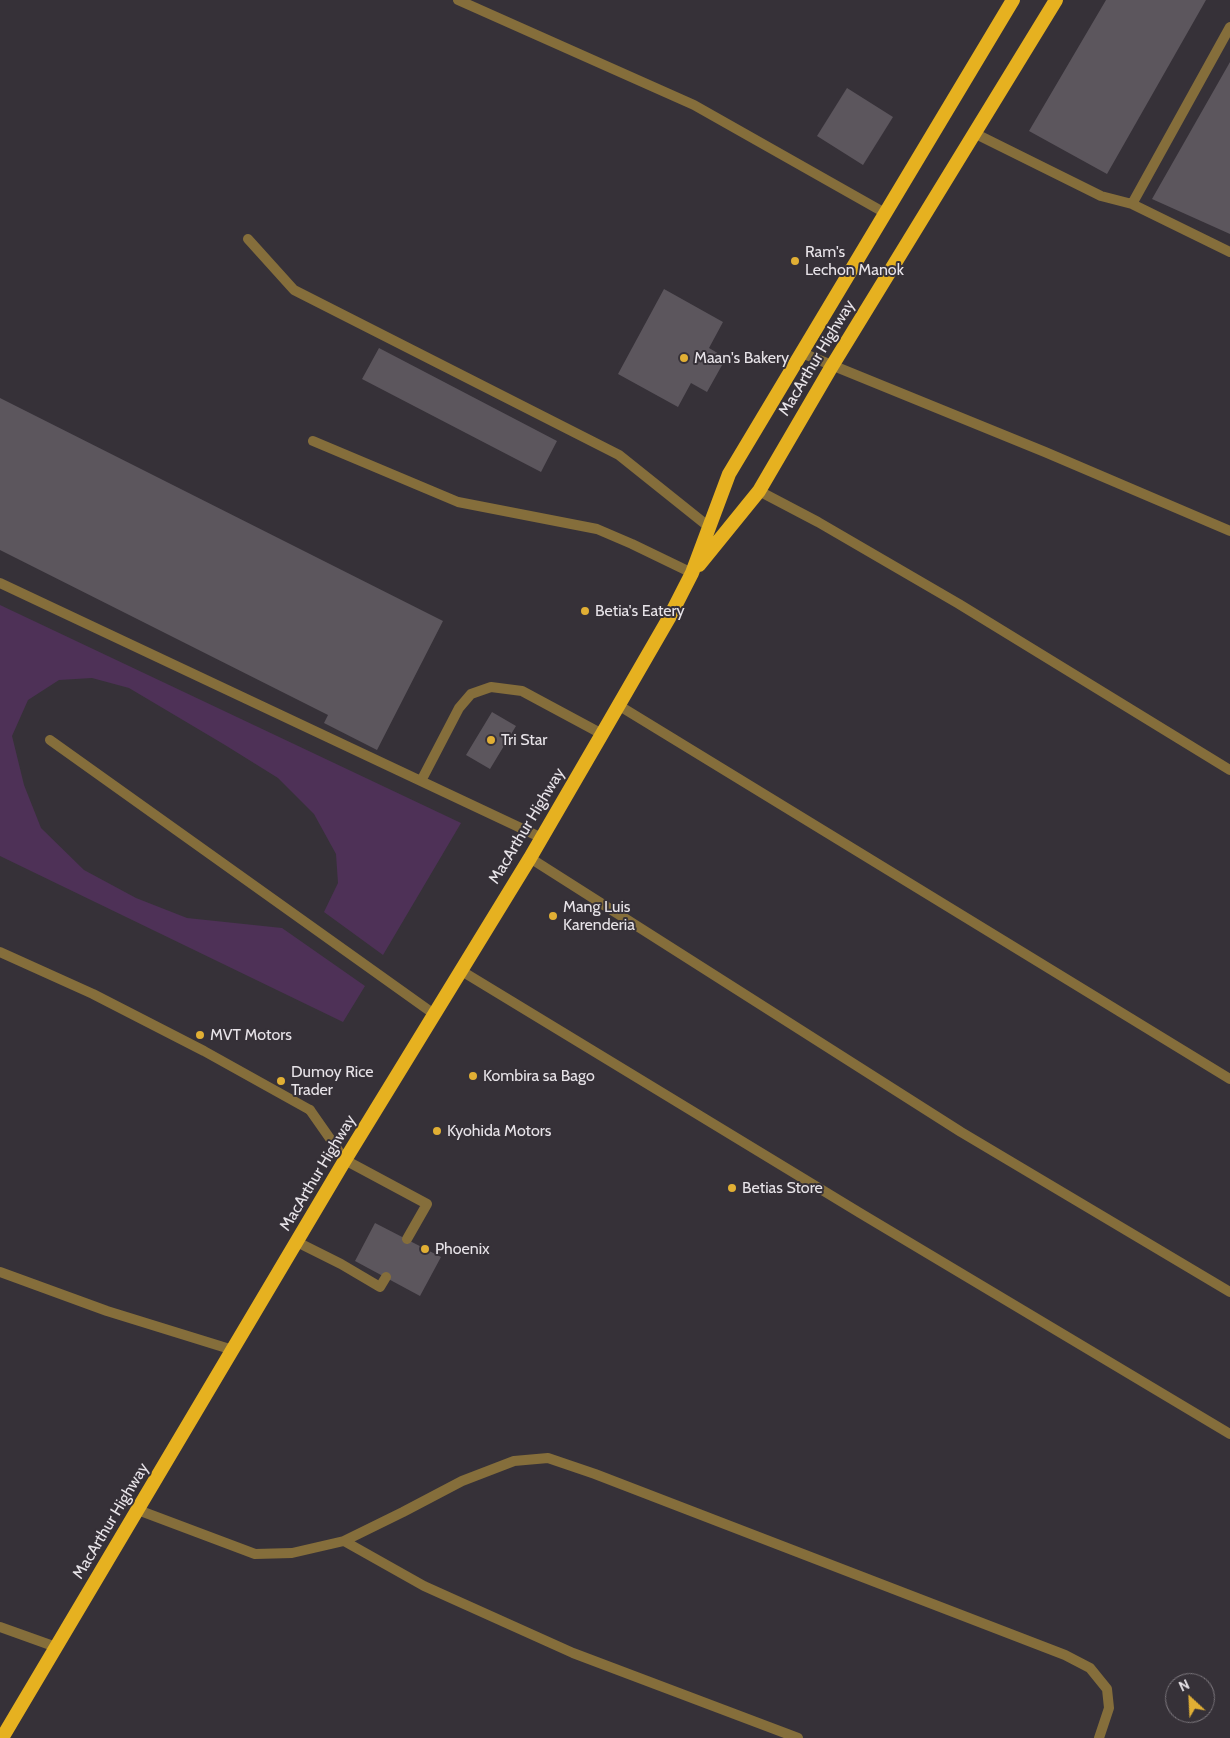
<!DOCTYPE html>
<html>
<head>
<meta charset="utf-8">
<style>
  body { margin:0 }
  #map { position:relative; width:1230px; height:1738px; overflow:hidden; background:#363138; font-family:Cabin,sans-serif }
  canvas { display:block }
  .north { position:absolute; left:1165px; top:1673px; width:50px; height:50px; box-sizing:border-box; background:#363138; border:1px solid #7d787e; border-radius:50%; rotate:335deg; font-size:14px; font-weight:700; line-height:20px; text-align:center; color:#e7e3e8 }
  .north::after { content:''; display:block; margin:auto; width:18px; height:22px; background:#e1af34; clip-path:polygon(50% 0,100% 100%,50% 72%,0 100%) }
</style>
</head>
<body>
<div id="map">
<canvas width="1230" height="1738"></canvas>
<div class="north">N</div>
</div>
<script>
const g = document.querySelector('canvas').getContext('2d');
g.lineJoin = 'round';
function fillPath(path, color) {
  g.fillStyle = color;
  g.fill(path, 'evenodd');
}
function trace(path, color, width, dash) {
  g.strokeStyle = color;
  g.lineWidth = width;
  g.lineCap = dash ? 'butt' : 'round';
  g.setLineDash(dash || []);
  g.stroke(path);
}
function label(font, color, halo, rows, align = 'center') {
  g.font = font + ' Cabin,sans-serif';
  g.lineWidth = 4;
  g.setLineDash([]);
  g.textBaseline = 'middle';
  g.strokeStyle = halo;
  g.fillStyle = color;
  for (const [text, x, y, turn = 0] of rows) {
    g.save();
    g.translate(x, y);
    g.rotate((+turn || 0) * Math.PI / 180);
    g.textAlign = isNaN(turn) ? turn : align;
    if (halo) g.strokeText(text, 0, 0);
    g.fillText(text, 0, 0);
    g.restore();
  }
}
const green = new Path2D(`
  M0 605 461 823 383 955 324 912 338 883 336 854 314 814 278 778 225 745 129 688 92 678 59 680 28 700 12 736 24 785 41 828 84 870 136 898 187 918 282 928 365 986 343 1022 0 856Z`);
const building = new Path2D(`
  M1106 0H1206L1107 174 1029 131Z
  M1230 62V234L1152 199Z
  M847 88 893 117 863 165 817 136Z
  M664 289 723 322 709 348 726 358 707 392 691 383 678 407 618 374Z
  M379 348 557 441 541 472 362 379Z
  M0 398 443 621 377 750 324 723 328 715 0 550Z
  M492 712 516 726 490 769 466 755Z
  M375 1223 441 1257 420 1296 355 1261Z`);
const service = new Path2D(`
  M974 133 1101 196 1132 204 1230 252
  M1132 204 1230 27
  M248 239 294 290 619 455 709 527
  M313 441 458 502 597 529 632 544 692 573
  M759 491 818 522 959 604 1230 770
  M0 583 542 838
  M618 705 1230 1079
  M50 740 434 1014
  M421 781 459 708 471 694 491 687 522 691 602 734
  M530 858 961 1132 1230 1292
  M310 1110 345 1160 427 1204 407 1239
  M297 1242 341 1264 380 1287 386 1277
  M0 1272 107 1311 233 1350
  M138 1510 255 1554 292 1553 344 1541 403 1512 462 1481 514 1461 548 1458 595 1474 1065 1655 1090 1668 1107 1689 1109 1708 1099 1738
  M344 1541 424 1586 573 1653 798 1738
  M0 1627 56 1647`);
const minor = new Path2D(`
  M458 0 694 105 885 213
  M802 353 1045 452 1230 531
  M0 952 93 994 204 1051 310 1110
  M460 970 860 1213 1230 1434`);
const trunk = new Path2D(`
  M699 565 759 491 832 366 1056 0
  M2 1738 345 1160 530 858 602 734 669 618 692 573 729 474 1013 0`);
const markers = [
  [795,261,5,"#e1af34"],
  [684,358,5,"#e1af34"],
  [585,611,5,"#e1af34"],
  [491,740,5,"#e1af34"],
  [553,916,5,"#e1af34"],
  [200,1035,5,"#e1af34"],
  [473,1076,5,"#e1af34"],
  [281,1081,5,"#e1af34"],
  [437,1131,5,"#e1af34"],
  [732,1188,5,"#e1af34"],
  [425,1249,5,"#e1af34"]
];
const poiNames = [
  ["Ram's",805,252],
  ["Lechon Manok",805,270],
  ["Maan's Bakery",694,358],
  ["Betia's Eatery",595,611],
  ["Tri Star",501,740],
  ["Mang Luis",563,907],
  ["Karenderia",563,925],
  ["MVT Motors",210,1035],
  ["Dumoy Rice",291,1072],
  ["Trader",291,1090],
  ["Kombira sa Bago",483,1076],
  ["Kyohida Motors",447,1131],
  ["Betias Store",742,1188],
  ["Phoenix",435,1249]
];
const streetNames = [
  ["MacArthur Highway",817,358,-59],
  ["MacArthur Highway",527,826,-59],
  ["MacArthur Highway",318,1173,-59],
  ["MacArthur Highway",111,1521,-59]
];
fillPath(green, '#4e3157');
fillPath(building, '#5c565d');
trace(service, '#856e3b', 10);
trace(minor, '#856e3b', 10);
trace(trunk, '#e6b120', 14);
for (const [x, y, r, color] of markers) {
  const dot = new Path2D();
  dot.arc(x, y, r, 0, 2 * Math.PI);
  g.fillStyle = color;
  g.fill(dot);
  trace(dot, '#363138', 2);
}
label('16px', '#e7e3e8', '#363138', poiNames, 'left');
label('16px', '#e7e3e8', '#363138', streetNames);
</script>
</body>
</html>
